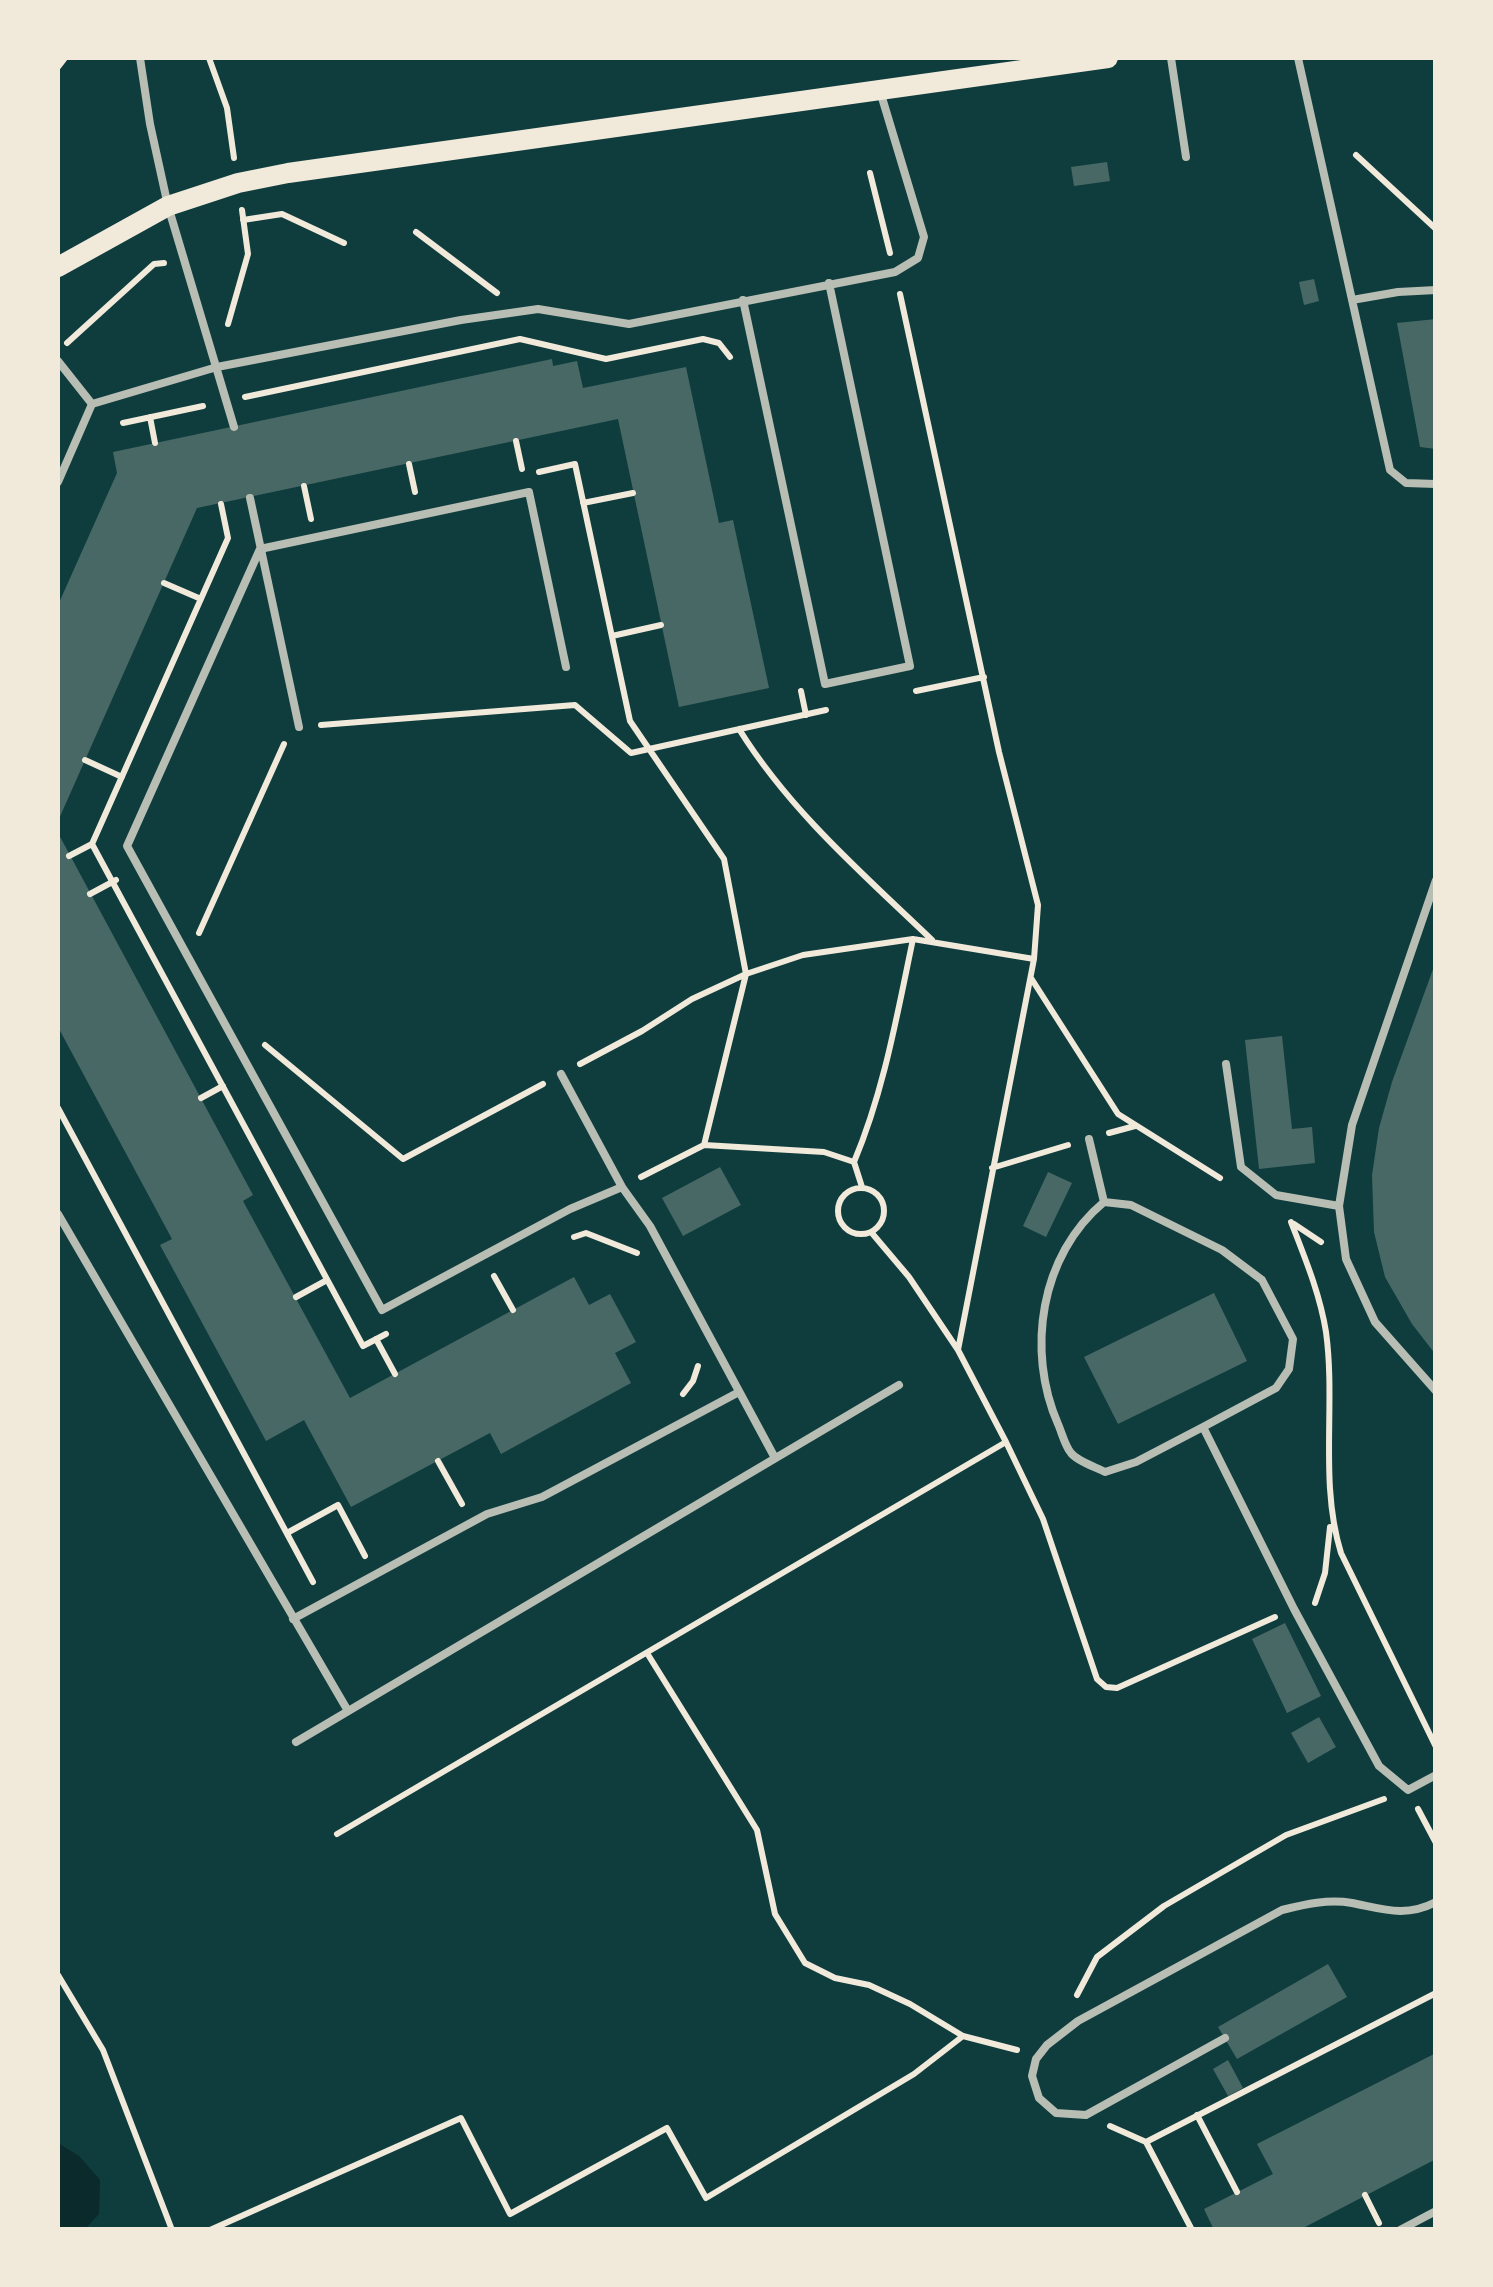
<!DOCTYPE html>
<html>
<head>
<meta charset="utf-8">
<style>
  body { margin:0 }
  #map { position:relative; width:1493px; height:2287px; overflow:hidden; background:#0f3d3e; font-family:"Source Sans 3",sans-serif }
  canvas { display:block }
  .frame { position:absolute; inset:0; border:60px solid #f1e9da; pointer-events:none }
</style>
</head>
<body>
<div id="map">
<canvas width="1493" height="2287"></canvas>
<div class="frame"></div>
</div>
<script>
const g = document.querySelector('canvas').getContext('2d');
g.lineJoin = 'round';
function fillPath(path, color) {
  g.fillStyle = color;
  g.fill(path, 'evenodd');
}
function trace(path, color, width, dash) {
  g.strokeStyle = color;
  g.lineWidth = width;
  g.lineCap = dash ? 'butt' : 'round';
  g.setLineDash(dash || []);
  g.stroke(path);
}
const water = new Path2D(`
  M58 2143 79 2156 100 2180 99 2214 85 2229H58Z`);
const building = new Path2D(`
  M1107 162 1110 181 1074 186 1071 167Z
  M1314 279 1319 301 1304 305 1299 282Z
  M1436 319V449L1420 447 1397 323Z
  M552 359 553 366 577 361 583 388 686 367 719 523 733 520 769 688 679 707 618 419 197 508 58 821V605L117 473 113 452Z
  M58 833 253 1195 243 1201 350 1398 574 1277 589 1305 610 1294 636 1342 615 1353 631 1383 501 1454 490 1433 351 1507 304 1420 266 1441 160 1245 172 1239 58 1027Z
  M1436 961V1355L1412 1324 1385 1277 1374 1232 1372 1175 1379 1128 1392 1082Z
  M1282 1036 1292 1129 1312 1127 1315 1163 1259 1169 1245 1040Z
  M720 1167 741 1205 683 1236 662 1198Z
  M1048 1172 1072 1183 1046 1237 1023 1226Z
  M1214 1293 1247 1361 1118 1424 1084 1357Z
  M1285 1623 1321 1696 1287 1713 1252 1639Z
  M1319 1717 1336 1747 1308 1763 1291 1733Z
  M1328 1964 1347 1997 1237 2059 1218 2027Z
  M1436 2053V2159L1305 2227 1307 2230H1214L1204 2209 1273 2174 1257 2144Z
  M1228 2060 1243 2088 1228 2096 1213 2069Z`);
const path = new Path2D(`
  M209 58 227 108 234 158
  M58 67 65 58
  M1356 155 1436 229
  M870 173 890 253
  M243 220 282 214 344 243
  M416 232 497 293
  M228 324 248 254 242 210
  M67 343 154 264 164 263
  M245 397 520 339 606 359 703 339 719 343 730 357
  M150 417 155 443
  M123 423 203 406
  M516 441 522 469
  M409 464 415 492
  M539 472 575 464 630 721 724 859 746 974 704 1145
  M304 486 311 519
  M583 503 633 493
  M164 583 201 599
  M612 636 661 625
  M801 691 806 715
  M916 691 984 677
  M321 725 575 705 631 753 826 710
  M739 729C790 811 863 874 932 940
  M85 760 122 777
  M92 844 363 1346 386 1334
  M69 856 92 844 228 538 221 504
  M90 894 116 880
  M199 933 284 744
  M1031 978 1118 1114 1220 1178
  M265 1045 403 1159 543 1084
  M580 1064 642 1031 692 999 746 974 803 955 913 939 1034 959
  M201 1098 223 1086
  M58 1108 313 1582
  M1109 1133 1135 1126
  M854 1162C884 1091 897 1015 913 939
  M992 1168 1068 1145
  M641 1177 704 1145 824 1152 854 1162 862 1187
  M838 1211a23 23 0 1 1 46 0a23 23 0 1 1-46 0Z
  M1291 1222C1305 1258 1320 1294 1326 1332 1336 1405 1319 1482 1341 1553L1436 1747
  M1294 1224 1321 1242
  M871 1232 909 1277 958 1350
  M574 1237 586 1233 637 1253
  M494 1276 513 1310
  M296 1297 327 1280
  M376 1339 395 1374
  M683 1394 693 1381 698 1366
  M1006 1442 1043 1519 1097 1679 1106 1687 1117 1688 1275 1617
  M438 1461 462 1504
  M287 1533 338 1505 365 1556
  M1315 1603 1325 1573 1330 1527
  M647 1653 757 1830 775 1914 805 1963 835 1978 869 1985 910 2004 963 2036 1017 2050
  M1418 1809 1436 1843
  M337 1834 1006 1442 958 1350 1034 959 1038 905 999 752 900 294
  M58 1975 103 2050 172 2230
  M1077 1995 1097 1957 1164 1906 1286 1835 1384 1799
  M1197 2115 1237 2192
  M1110 2126 1146 2142 1192 2230
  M1146 2142 1436 1993
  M1365 2195 1379 2223
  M210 2230 461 2118 510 2214 667 2128 706 2198 914 2074 963 2036`);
const service = new Path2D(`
  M140 58 150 124 168 206 234 427
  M1171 58 1186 157
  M1298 58 1390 470 1406 483 1436 484
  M743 300 825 684 910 666 829 283
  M1352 300 1398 292 1436 290
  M58 361 92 404 217 367 461 320 538 309 629 324 895 272 918 258 924 237 880 91
  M58 482 92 404
  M250 498 299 727
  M566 667 529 492 260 549 127 846 382 1310 570 1209 622 1187 650 1226 775 1458
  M1436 880 1352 1125 1339 1206 1346 1259 1375 1322 1436 1391
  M1226 1064 1241 1167 1276 1195 1339 1206
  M561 1074 622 1187
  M1089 1139 1104 1202
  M58 1214 348 1711
  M1203 1427 1276 1388 1289 1369 1293 1339 1262 1280 1222 1250 1131 1205 1104 1202C1040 1255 1026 1351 1058 1424 1062 1433 1065 1446 1071 1453 1077 1461 1095 1467 1105 1472L1136 1462 1203 1427 1294 1609 1379 1766 1408 1790 1436 1775
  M293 1619 487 1514 542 1497 739 1392
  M296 1742 899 1385
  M1225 2038 1086 2115 1056 2113 1039 2098 1032 2076 1036 2059 1047 2045 1078 2021 1282 1910C1306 1904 1328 1899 1352 1903 1383 1909 1405 1918 1436 1902
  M1400 2230 1436 2211`);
const secondary = new Path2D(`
  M58 267 168 206 238 183 288 173 1108 58`);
fillPath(water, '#0a2a2b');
fillPath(building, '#486865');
trace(path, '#f1e9da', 6);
trace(service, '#b8beb3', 8);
trace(secondary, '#f1e9da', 20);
</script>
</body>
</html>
